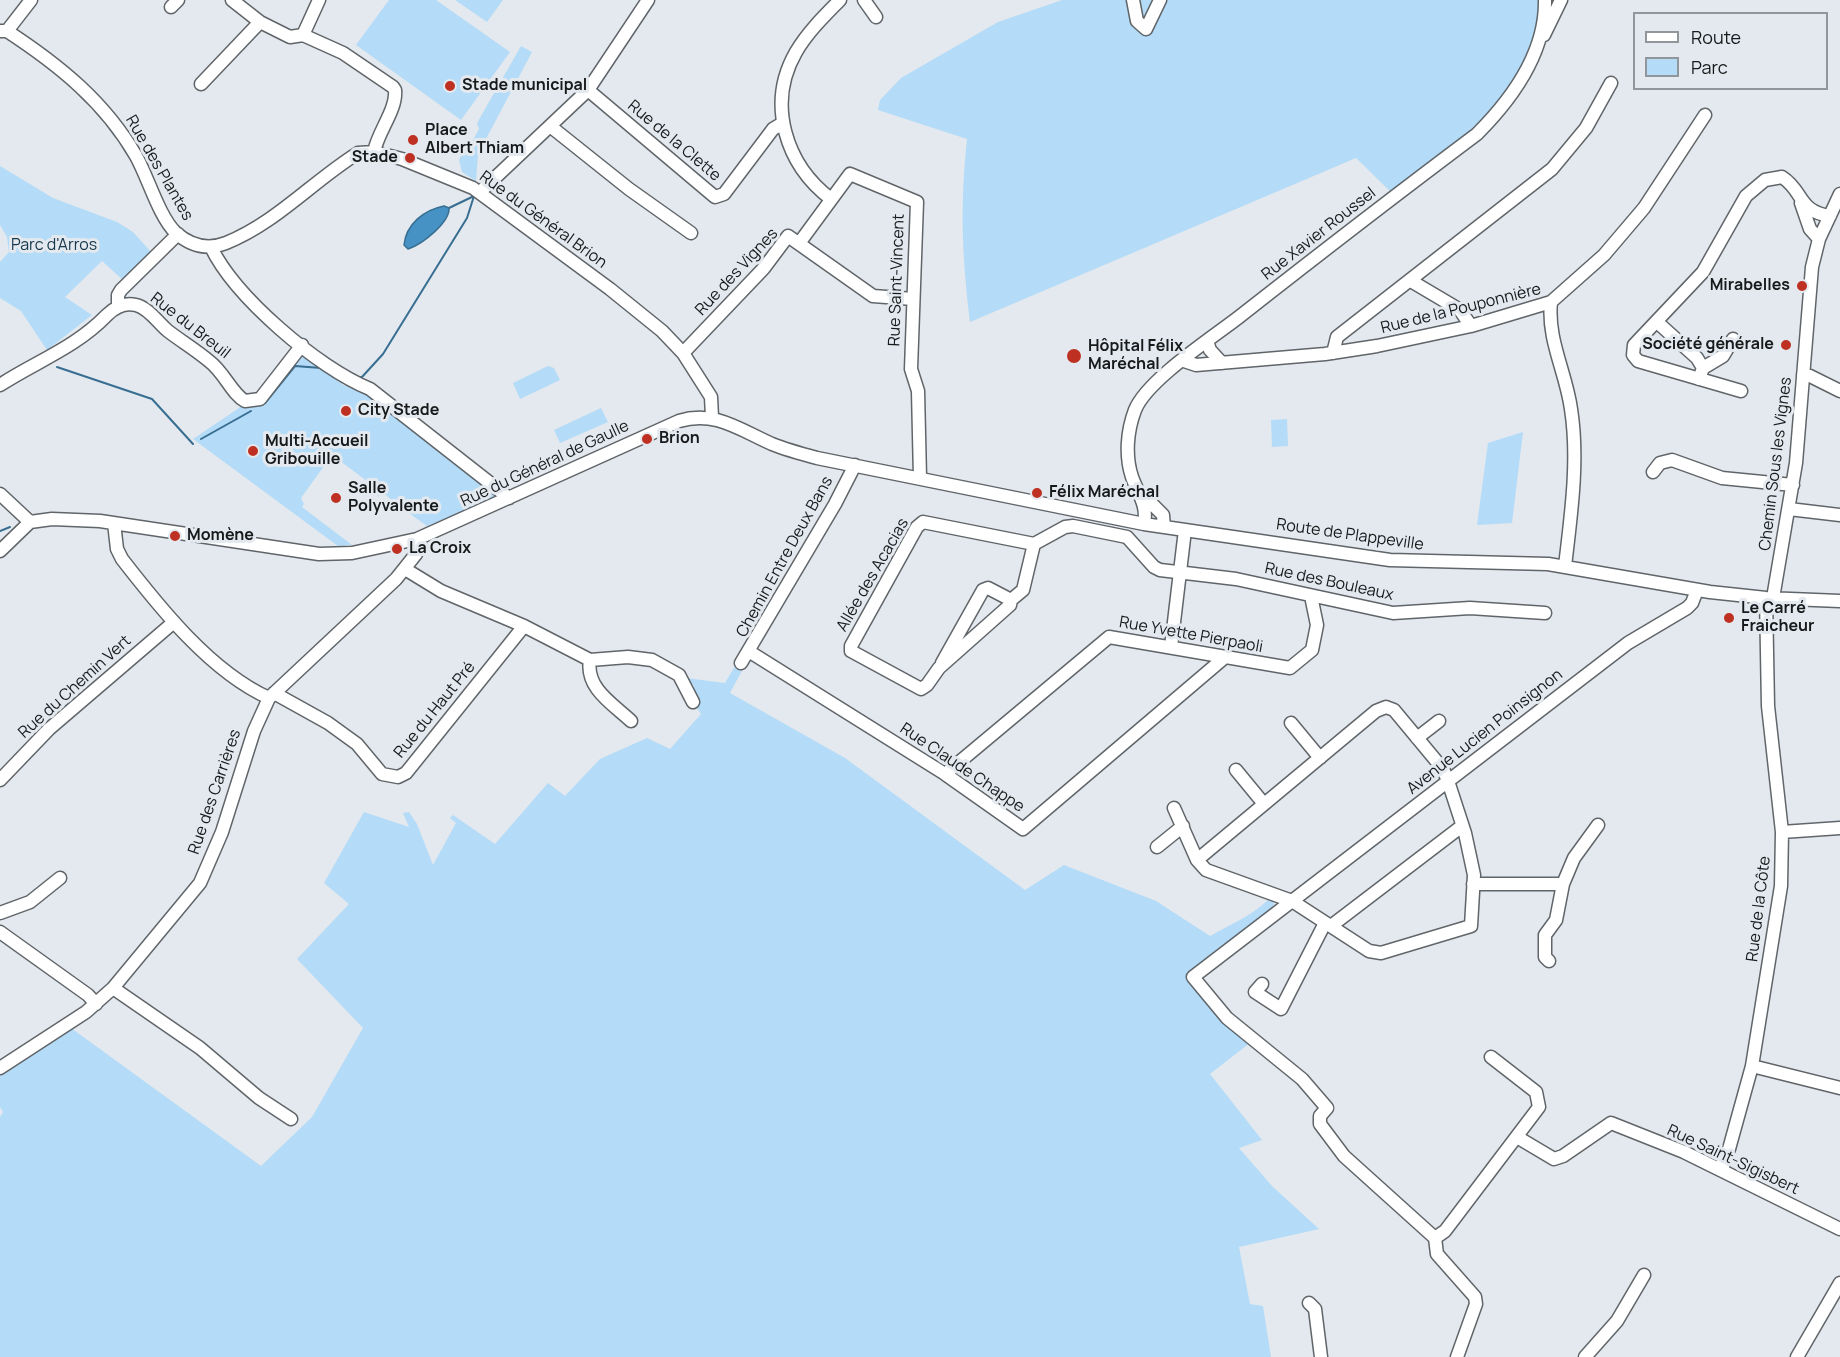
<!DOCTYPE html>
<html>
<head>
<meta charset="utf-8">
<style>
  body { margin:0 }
  #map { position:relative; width:1840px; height:1357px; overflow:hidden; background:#e3e9ee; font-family:Manrope,sans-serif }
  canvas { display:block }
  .legend { position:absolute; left:1633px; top:12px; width:195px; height:78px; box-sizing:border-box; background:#e3e9ee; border:2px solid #91969a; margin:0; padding:8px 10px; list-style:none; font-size:18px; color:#17191b }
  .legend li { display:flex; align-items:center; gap:12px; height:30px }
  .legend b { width:30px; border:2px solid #91969a }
</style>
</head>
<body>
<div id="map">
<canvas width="1840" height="1357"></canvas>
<ul class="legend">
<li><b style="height:8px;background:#fff"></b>Route</li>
<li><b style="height:16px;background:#b4dbf7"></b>Parc</li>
</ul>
</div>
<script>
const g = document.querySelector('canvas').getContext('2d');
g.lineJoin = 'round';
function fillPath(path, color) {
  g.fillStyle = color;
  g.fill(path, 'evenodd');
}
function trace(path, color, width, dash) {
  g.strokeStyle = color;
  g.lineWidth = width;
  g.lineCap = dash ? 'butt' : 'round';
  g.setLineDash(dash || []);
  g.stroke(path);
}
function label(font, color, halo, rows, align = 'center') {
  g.font = font + ' Manrope,sans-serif';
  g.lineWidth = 6;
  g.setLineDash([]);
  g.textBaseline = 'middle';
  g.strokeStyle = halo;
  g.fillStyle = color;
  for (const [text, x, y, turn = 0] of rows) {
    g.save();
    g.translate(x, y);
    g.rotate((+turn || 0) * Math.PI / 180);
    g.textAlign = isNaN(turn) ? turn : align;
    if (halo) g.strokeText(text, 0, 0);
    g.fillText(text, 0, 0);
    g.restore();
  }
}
const green = new Path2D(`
  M389 0H436L510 52 461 120 356 45Z
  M455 0H503L487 22Z
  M1062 0H1545L1537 46 1491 119 1395 196 1356 158 970 322C962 255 960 206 967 139L878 110 880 100 901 78 998 22Z
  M521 46 532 52 478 154 476 181 462 172 459 160 464 149 467 151 479 129 477 123Z
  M0 166 53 198 117 222 133 232 152 253 125 282 102 261 65 297 92 315 47 350 21 311 0 298V262L9 252 7 237 0 225Z
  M305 356 311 358 343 385 366 394 499 497 427 526 402 508 397 512 395 510 398 505 382 492 378 497 371 484 332 455 301 498 304 504 302 507 352 545 338 546 193 439 242 406H254L297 360Z
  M548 366 554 368 560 380 520 399 513 383Z
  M601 408 608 422 560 443 554 430Z
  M1287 419 1288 446 1272 447 1271 420Z
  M1523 432 1512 523 1477 525 1488 443Z
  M738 661 745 665 730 693 845 758 1025 890 1064 865 1156 901 1210 936C1231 924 1252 916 1269 899L1274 900 1273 916 1194 977 1251 1042 1210 1074 1262 1140 1239 1148 1272 1186 1319 1229 1239 1247 1250 1304 1263 1306 1271 1357H0V1117L3 1112 0 1107V1075L71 1028 261 1166 312 1117 363 1028 297 959 349 904 324 883 364 812 409 827 403 813 409 812 417 824 433 865 456 823 450 818 453 815 495 844 548 783 565 796 600 759 647 738 670 749 701 714 693 702 694 686 686 678 725 683Z`);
const water = new Path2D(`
  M444 206 449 208C450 222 423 244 408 249L404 245C406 224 424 210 444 206Z`);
const stream = new Path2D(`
  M449 208 474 196
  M57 367 152 399 193 444
  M356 377H362L383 354 467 218 474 196
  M265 403 295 366 321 368
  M201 439 251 411
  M0 531 10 527`);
const minor = new Path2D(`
  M232 0 260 22 290 37 303 35 343 53 393 87 395 90C397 110 378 131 374 152
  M864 0 876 17
  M1133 0 1137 21 1146 29 1160 0
  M171 7 178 0
  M0 31H7C59 65 105 102 136 156 148 177 159 217 176 233 191 246 208 250 226 243 276 223 313 181 358 153L374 152 402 159 473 188 610 289 662 331 683 353 711 397 712 417
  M7 31 31 0
  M303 35 319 0
  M1544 35 1561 0
  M201 84 260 22
  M588 90 715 197 724 194 773 129 783 123
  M550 126 629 189 691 233
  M480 192 588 90 648 0
  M831 199C786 165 766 104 796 52 807 33 824 16 840 0
  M1801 203 1810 229 1819 239
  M800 242 850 174 917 202 911 369 918 391 920 478
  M211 247C235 297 318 368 370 389L509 498
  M1411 281 1460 310 1471 326
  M1551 302 1604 255 1644 208 1705 115
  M118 306V295L121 290 178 234
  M1657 322 1697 358 1703 368 1699 379
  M1207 341 1210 350 1222 363
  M683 353 764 268 788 236 873 296 913 299
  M1333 353 1337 337 1552 169 1586 128 1611 83
  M1184 361 1196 365 1325 354 1377 346 1471 326 1551 302C1547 340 1566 372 1571 409 1579 460 1571 515 1565 566
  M1703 368 1723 356 1733 339
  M1803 375 1810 376 1840 391
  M0 385C37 361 75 348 107 315 115 307 124 302 136 305 149 308 158 323 168 331 181 341 196 350 209 361 224 372 232 394 245 401L260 399 302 345
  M1741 391 1638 361 1633 355 1634 345 1703 272 1746 196 1765 180 1782 177C1804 191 1797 211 1830 216
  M1653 472 1660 463 1672 460 1722 478 1793 485
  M1141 493 1163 515 1164 527
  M0 494 30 522 52 519 100 521 319 554 352 553 417 539 679 421C715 410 740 430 772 444 787 450 802 454 817 458L1144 524 1390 560 1548 564 1710 592 1766 598 1840 601
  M1789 509 1840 515
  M114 523 117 549 122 559C160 608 211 672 269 698
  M1144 524C1148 505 1138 494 1132 477 1125 456 1127 431 1135 410 1147 380 1212 338 1239 317 1318 255 1397 194 1477 134 1512 99 1546 52 1545 0
  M0 551 30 522
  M405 569 441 591 524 626 590 660 628 657 652 660 679 675 693 702
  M1773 598 1796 463 1812 267 1819 239 1840 194
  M1011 600 1010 605 939 668 927 685 921 689 851 651V646L917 527 923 522 1034 544 1065 527 1073 526 1127 537 1154 567 1160 570 1236 579 1393 613 1470 608 1545 613
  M1171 647 1185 530
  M750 652 945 774 1023 829 1224 658
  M590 660C585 688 613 704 631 721
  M741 663 835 504 855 465
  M942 663 983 590 988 588 1011 600 1023 590 1034 544
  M274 693 328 723 357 744 382 774 398 777 406 773 524 626
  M1291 723 1320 758
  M1417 738 1439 721
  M1236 770 1264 804
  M945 774 1109 637 1290 668 1312 650 1317 625 1311 596
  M0 780 49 729 174 622
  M1174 808 1197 860 1206 870 1292 901 1369 951 1381 953 1471 926 1474 875 1465 833 1448 781 1443 769 1394 710 1386 707 1376 711 1197 860
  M1782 832 1840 828
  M1157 847 1183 826
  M1473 884H1563
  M0 913 30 902 60 878
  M1331 926 1462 826
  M0 932 88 995 96 1004
  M1549 961 1545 957V935L1556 920 1563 884 1574 858 1598 825
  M1262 984 1255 992 1281 1009 1325 923
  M113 988 200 1048 259 1098 291 1119
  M1752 1066 1840 1088
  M0 1068 86 1012 113 988 200 883 222 832 254 731 269 698 396 579 416 554 420 545 417 539
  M1517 1137 1554 1159 1563 1156 1611 1123 1684 1152 1840 1229
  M1723 1171V1158L1729 1149 1752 1066 1781 886 1782 832 1768 706 1766 598
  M1435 1238 1445 1231 1539 1107 1536 1092 1491 1057
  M1309 1303 1315 1309 1321 1357
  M1457 1357 1476 1304 1475 1297 1437 1254 1435 1238 1344 1156 1320 1124V1116L1327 1108 1302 1079 1227 1018 1193 977 1628 643 1687 608 1692 603 1697 590
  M1585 1357 1617 1321 1644 1275
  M1797 1357 1840 1283`);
const markers = [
  [450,86,6,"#be3122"],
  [413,140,6,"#be3122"],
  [410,158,6,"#be3122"],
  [1802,286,6,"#be3122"],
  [1786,345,6,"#be3122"],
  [1074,356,8,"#be3122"],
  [346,411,6,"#be3122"],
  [647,439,6,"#be3122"],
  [253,451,6,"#be3122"],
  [1037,493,6,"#be3122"],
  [336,498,6,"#be3122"],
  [175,536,6,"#be3122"],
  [397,549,6,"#be3122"],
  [1729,618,6,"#be3122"]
];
const poiNames = [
  ["Stade municipal",462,86],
  ["Place",425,131],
  ["Albert Thiam",425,149],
  ["Stade",398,158,"right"],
  ["Mirabelles",1790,286,"right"],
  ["Société générale",1774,345,"right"],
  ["Hôpital Félix",1088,347],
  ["Maréchal",1088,365],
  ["City Stade",358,411],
  ["Brion",659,439],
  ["Multi-Accueil",265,442],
  ["Gribouille",265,460],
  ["Salle",348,489],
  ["Polyvalente",348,507],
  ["Félix Maréchal",1049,493],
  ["Momène",187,536],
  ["La Croix",409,549],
  ["Le Carré",1741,609],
  ["Fraicheur",1741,627]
];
const streetNames = [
  ["Rue de la Clette",674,141,40],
  ["Rue des Plantes",159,168,60],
  ["Rue du Général Brion",543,220,36],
  ["Rue Xavier Roussel",1319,234,-38],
  ["Rue des Vignes",737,272,-47],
  ["Rue Saint-Vincent",897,280,-88],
  ["Rue de la Pouponnière",1461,309,-14],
  ["Rue du Breuil",190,326,38],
  ["Rue du Général de Gaulle",545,464,-25],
  ["Chemin Sous les Vignes",1776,464,-83],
  ["Route de Plappeville",1350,535,8],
  ["Chemin Entre Deux Bans",785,557,-61],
  ["Allée des Acacias",873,575,-60],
  ["Rue des Bouleaux",1329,582,12],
  ["Rue Yvette Pierpaoli",1191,635,10],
  ["Rue du Chemin Vert",75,687,-42],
  ["Rue du Haut Pré",435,710,-51],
  ["Avenue Lucien Poinsignon",1485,732,-38],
  ["Rue Claude Chappe",962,768,34],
  ["Rue des Carrières",215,792,-71],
  ["Rue de la Côte",1759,909,-83],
  ["Rue Saint-Sigisbert",1733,1160,25]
];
const parkNames = [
  ["Parc d'Arros",54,246]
];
fillPath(green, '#b4dbf7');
fillPath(water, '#4692c4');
trace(water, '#386e91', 1.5);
trace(stream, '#386e91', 2);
trace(minor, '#606569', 15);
trace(minor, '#fff', 12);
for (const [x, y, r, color] of markers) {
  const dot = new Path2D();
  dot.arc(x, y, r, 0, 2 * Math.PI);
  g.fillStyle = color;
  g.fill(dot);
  trace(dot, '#e3e9ee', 2);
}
label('bold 16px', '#17191b', '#e3e9ee', poiNames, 'left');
label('16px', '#17191b', '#e3e9ee', streetNames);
label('16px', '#15364b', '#e3e9ee', parkNames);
</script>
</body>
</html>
